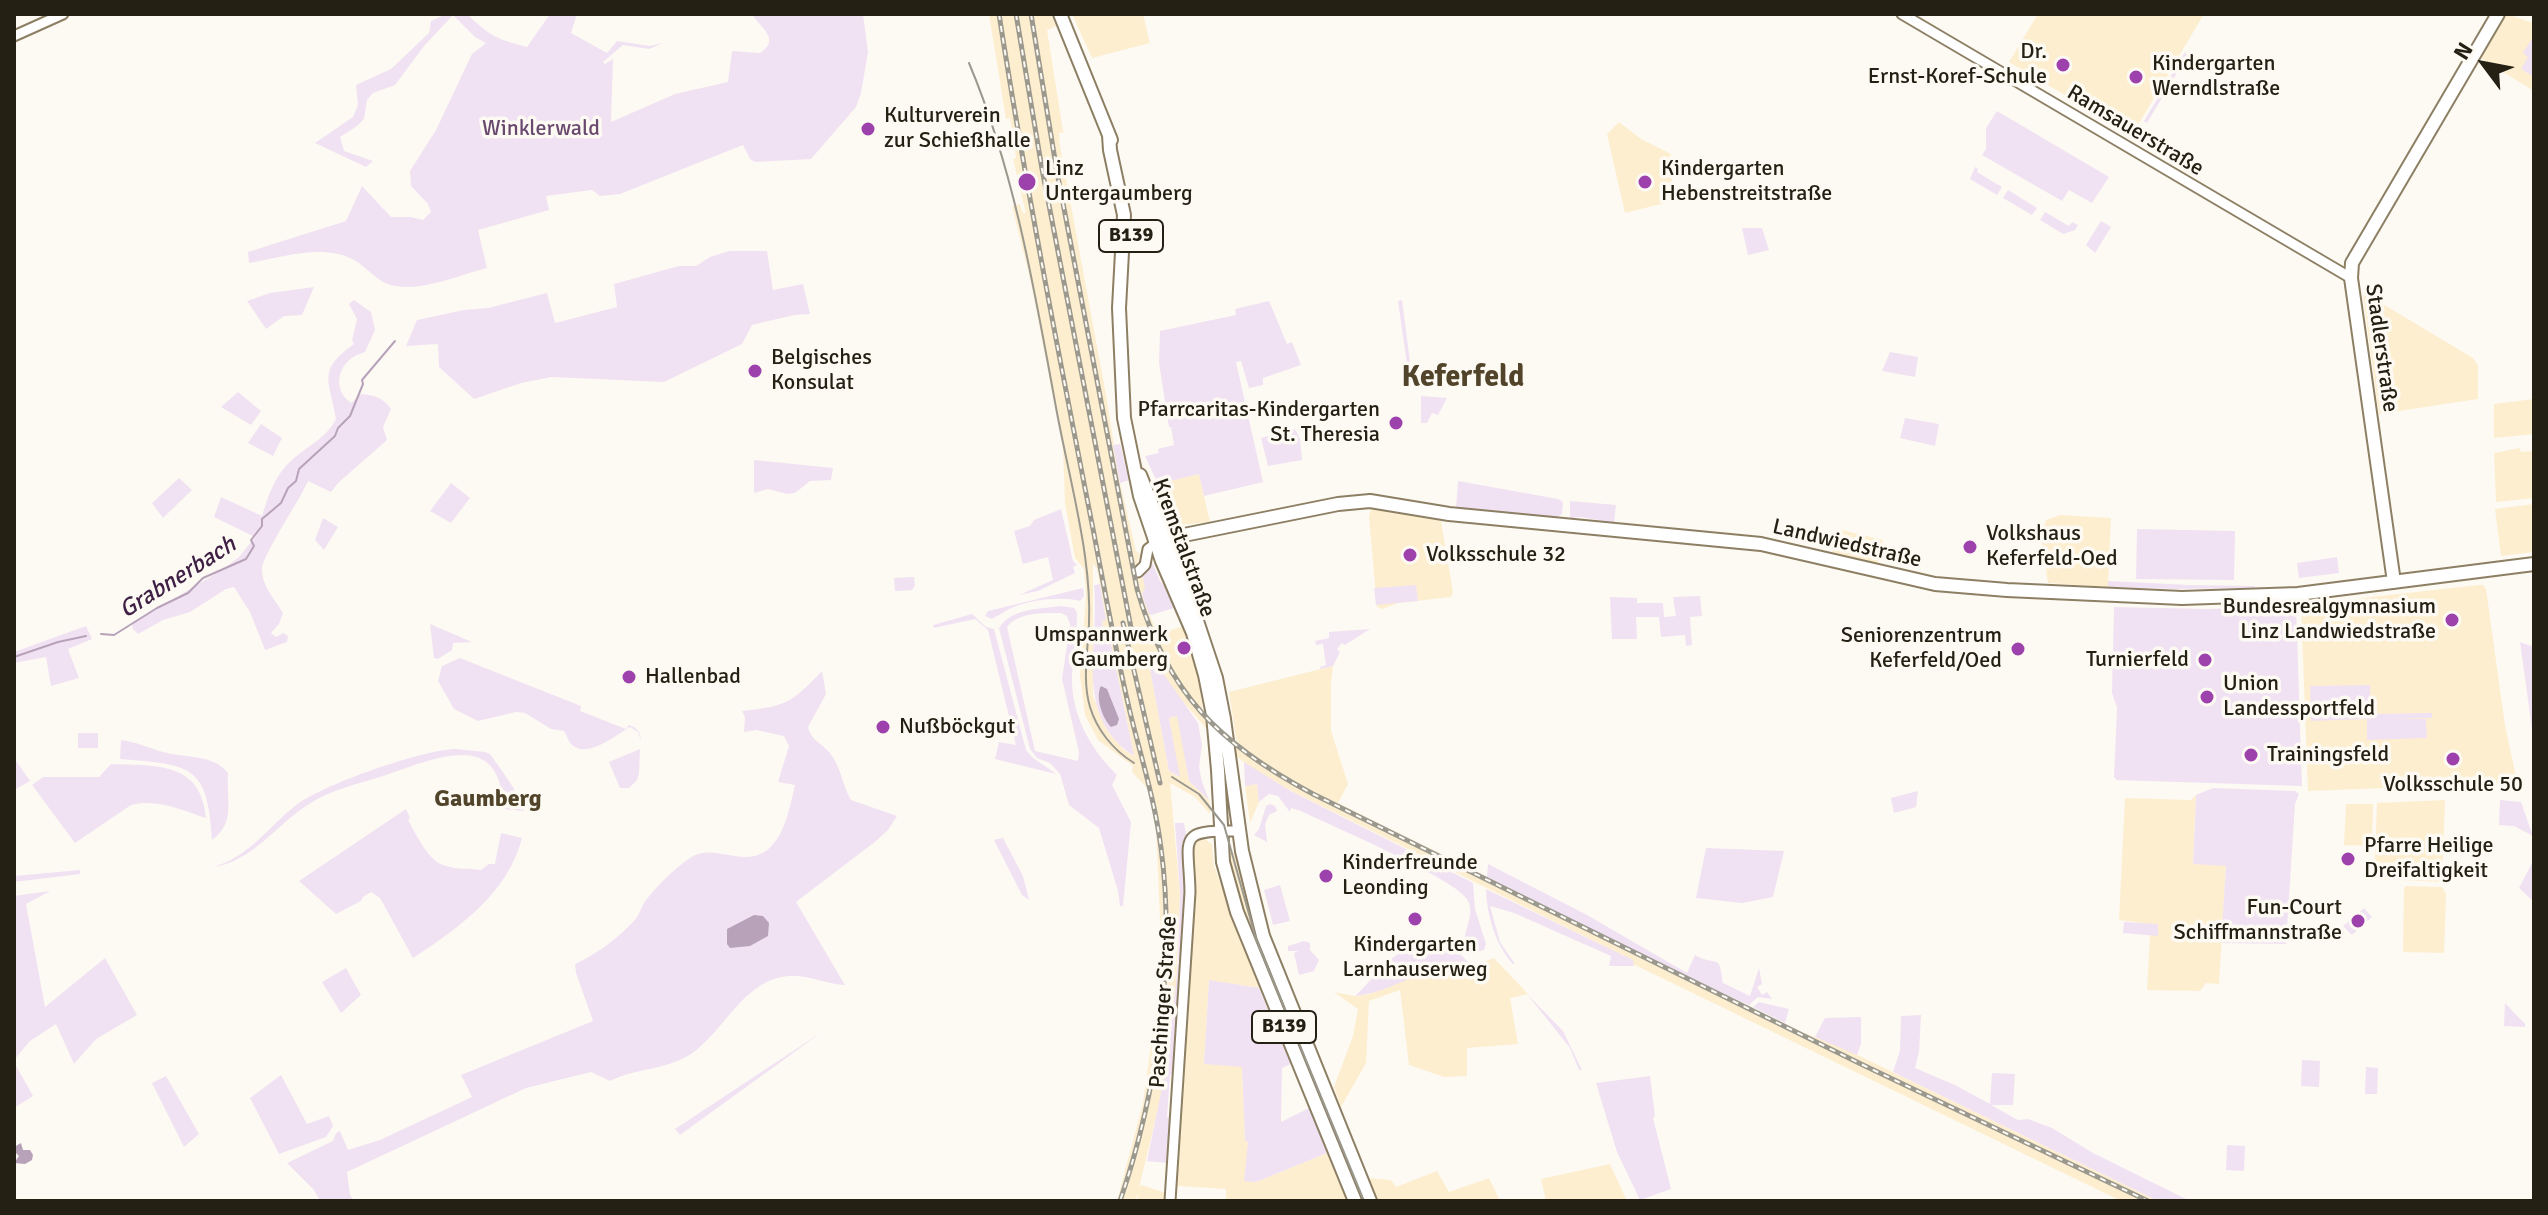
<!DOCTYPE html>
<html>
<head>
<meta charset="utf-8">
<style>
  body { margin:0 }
  #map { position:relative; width:2548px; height:1215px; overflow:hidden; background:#fdfaf3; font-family:Signika,sans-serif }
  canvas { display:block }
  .frame { position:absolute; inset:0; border:16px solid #252014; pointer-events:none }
  .north { position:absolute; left:2444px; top:24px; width:80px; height:80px; -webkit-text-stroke:6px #fdfaf3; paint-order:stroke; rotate:302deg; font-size:22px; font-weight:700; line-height:32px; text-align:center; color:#252014 }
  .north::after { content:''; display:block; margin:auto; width:28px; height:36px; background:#252014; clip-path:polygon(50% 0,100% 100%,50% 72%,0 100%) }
</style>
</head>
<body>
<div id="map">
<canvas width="2548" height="1215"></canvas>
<div class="frame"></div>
<div class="north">N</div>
</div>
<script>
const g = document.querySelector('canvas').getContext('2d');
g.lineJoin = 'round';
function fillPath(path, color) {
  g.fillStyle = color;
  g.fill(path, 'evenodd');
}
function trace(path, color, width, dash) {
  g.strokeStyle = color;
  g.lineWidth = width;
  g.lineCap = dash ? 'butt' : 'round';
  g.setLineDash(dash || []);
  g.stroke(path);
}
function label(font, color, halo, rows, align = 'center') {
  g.font = font + ' Signika,sans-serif';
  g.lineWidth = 7;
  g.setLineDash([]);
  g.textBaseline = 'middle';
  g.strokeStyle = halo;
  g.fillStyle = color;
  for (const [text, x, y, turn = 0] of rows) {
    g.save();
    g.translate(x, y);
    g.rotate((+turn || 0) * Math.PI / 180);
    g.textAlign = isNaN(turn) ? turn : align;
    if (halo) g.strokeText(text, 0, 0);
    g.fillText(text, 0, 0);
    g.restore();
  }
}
const built = new Path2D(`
  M989 14H1051L1056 26 1047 30 1063 131 1066 132 1059 133 1060 146 1106 395 1120 483 1136 551 1140 554 1136 568 1138 578 1143 577 1146 588 1142 594 1157 634 1185 626 1198 673 1203 711 1221 730 1237 744 1229 692 1333 666 1331 683V731L1348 784 1338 803 1715 990 1804 1033 1837 1045 2158 1201H2121L1633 964 1632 960 1287 789 1249 766 1217 741 1172 689 1150 669 1169 771 1179 777 1169 718 1178 716 1189 781 1209 800 1211 811 1209 813 1195 797 1170 783 1180 894 1176 985 1164 1084 1139 1188 1141 1185 1166 1193 1164 1201H1137L1138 1193 1135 1201H1117L1143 1103 1162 966 1156 826 1148 789 1132 772 1133 766 1098 740 1085 715 1080 675 1086 595 1084 569 1075 558 1065 503 1063 448 1031 283 1012 206 1020 204 1022 211 1026 214 1013 159 1016 158 1010 118 1006 119ZM1093 563 1097 569 1106 619 1102 621 1105 640 1110 639 1134 756 1123 749 1107 729 1093 696Z
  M1072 14H1143L1150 43 1092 58Z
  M2038 14H2204L2132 135 2009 62Z
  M2506 14 2534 23V37L2529 57 2522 69 2534 77V91L2482 59V54Z
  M1619 122 1641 139 1671 154 1668 165 1677 200 1625 213 1607 134Z
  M2366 294 2473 358 2478 366V399L2379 414 2363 296Z
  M2534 399V434L2494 438V404Z
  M2520 448 2521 452 2534 451V498L2496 502 2494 453Z
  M1199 474 1210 522 1170 526 1157 484Z
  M2534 504V552L2501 556 2495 509Z
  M1371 508 1441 521 1453 592 1451 597 1398 603 1383 609 1377 607 1369 517Z
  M2060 515 2111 518 2108 587 2048 583 2041 537 2046 520Z
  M1838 529 1883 540 1877 564 1832 552Z
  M2478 585H2483L2486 589 2505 725 2516 777 2513 783 2308 791 2301 605Z
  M1257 784 1259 802 1250 823 1245 786Z
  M2196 795 2193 863 2226 865 2219 984 2206 983 2200 991 2147 990 2150 935H2157L2158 925 2119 920 2125 798 2191 800Z
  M2445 800 2442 882 2374 879 2377 803Z
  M2346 804H2373L2372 846 2344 845Z
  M1205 839 1212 844 1214 866 1259 988 1209 981 1204 1064 1242 1066 1245 1141 1249 1142 1256 1182 1327 1153 1347 1201H1226V1189L1177 1186 1182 1067 1195 893 1193 848 1197 841Z
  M1238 852 1367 1201H1359L1237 903 1225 853Z
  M2406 886 2442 887 2446 894 2444 953 2403 952 2404 888Z
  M1494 958 1528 994 1510 998 1518 1044 1467 1048V1076L1444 1077 1409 1065 1400 990 1369 1001 1366 1063 1341 1107 1334 1087 1353 1036 1358 1009 1334 992 1355 996 1369 994 1444 964 1481 963Z
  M1610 1164 1627 1201H1546L1541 1179Z
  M1437 1171 1449 1192 1489 1178 1500 1201H1377L1368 1178 1391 1180 1396 1187Z`);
const green = new Path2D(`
  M446 14H467C490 36 496 39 527 47L550 14H577L571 33 607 53 617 41 650 46 663 43 649 49 623 45 603 62 605 64 613 59 611 122 675 94 728 82 732 51 760 53C782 39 759 27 752 14H863L868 52 861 93 856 107 811 159 755 162 750 159 743 145 620 194 600 196 592 190 546 196 549 210 478 230 487 268C459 275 424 291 395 286 379 284 368 268 354 260 323 243 281 258 249 263L248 252 346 221 362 186 391 217H411L423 220 431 212 428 204 411 186 410 171 436 130 472 54 486 43 475 37 453 15 424 46 395 85 373 93 367 100 364 119 357 126 340 137 344 151 373 161 366 167 315 143 353 117 358 105 356 85 391 69 429 33 431 21Z
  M2533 37H2534V77L2521 69 2528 57 2523 53Z
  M2185 52 2187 56 2147 123 2144 121Z
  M1997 111 2109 177 2092 203 2069 190 2062 201 1982 155 1986 149V128Z
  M1975 167 1978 169 1977 172 2002 187 1997 195 1970 179Z
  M2008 190 2037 208 2032 215 2003 198Z
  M2045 212 2069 226 2072 222 2078 225 2075 230 2063 234 2040 220Z
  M2101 221 2111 227 2095 253 2086 245Z
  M1742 228H1762L1769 250 1748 255Z
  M729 251H767L773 290 803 284 810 314 794 315 752 325 742 344 664 382 552 377 521 383 474 399 439 367 438 344 406 346 417 320 464 310 488 308 547 293 555 323 617 307 614 284 679 266H696L710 257Z
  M314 287 302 315 284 316 266 329 247 301 270 293Z
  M354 300 371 312 375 330 365 352C340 358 329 387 351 403L361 394C374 395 384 398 391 409L383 427 387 440 338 483 331 492 308 481C300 500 262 556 262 569 262 587 275 599 283 613L279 624 271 633 276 637 283 633 288 636 287 642 265 650 250 612 234 587 226 589 190 612 163 620 138 634 132 628 133 623 222 570 239 557 255 537 214 517 221 497 262 516C268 496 276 473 293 459 307 447 328 436 336 419 330 380 316 371 354 344L352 340 357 319 349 304Z
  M1402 300 1413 385H1410L1398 301Z
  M1269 301 1287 344 1292 342 1301 365 1263 378V385L1249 388 1241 361 1236 362 1263 482 1204 496 1199 474 1158 484 1145 456 1159 453 1158 449 1174 445 1171 427H1169L1159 363 1160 331 1236 315 1235 309Z
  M1890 352 1918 357 1915 377 1882 371Z
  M238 392 261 411 251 425 221 407Z
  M1421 396 1447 398 1438 415 1432 413 1427 423H1421Z
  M1905 418 1939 424 1935 446 1900 438Z
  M261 424 282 438 273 456 248 443Z
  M1295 429 1300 439 1302 460 1268 466 1261 438Z
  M1120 444 1129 480 1120 483 1113 445Z
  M754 460 833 468 831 480 810 481 795 493 787 494 768 489 754 493Z
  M179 478 192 490 163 518 152 503Z
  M1458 481 1558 499 1563 502 1562 514 1557 517 1456 508Z
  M451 483 470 498 451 523 430 511Z
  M1570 501 1616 505 1614 523 1581 517 1570 518Z
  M1061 509 1073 561 1077 565 1073 567 1075 573 1038 591 1019 595 1053 580 1048 557 1023 564 1014 531 1030 526 1034 520Z
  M323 518 338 527 324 550 315 540Z
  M2137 529 2235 531 2234 580 2136 579Z
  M2337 557 2339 573 2299 578 2297 563Z
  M1151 560 1160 581 1173 596 1177 607 1151 615 1149 614 1142 594 1145 588 1143 578 1139 575 1146 571Z
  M914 577 915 586 912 590 895 591 894 578Z
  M2108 581 2189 585 2255 586V588L2174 589 2108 587Z
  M1100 584 1106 620 1102 621 1105 639H1110L1134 756C1072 715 1100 646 1094 585Z
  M1416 585 1418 601 1376 605 1374 588Z
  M1083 588 1084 596 1080 601C1061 596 1027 600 1009 609 1003 612 998 616 992 619L985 616 988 611Z
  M1700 596 1702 616 1690 617 1692 645 1686 646 1685 635 1661 637 1659 617H1636L1637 639H1612L1610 597 1637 598V603H1663L1664 617 1676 616 1673 597Z
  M2296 605 2302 786 2117 780 2114 777 2117 708 2112 693 2114 607 2209 609Z
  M1061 606 1074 608 1077 613C1077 634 1073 655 1072 676 1071 715 1090 748 1117 775L1112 785 1131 822 1123 906H1120L1118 891 1099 828 1069 805 1060 774 1050 763 1037 758 1030 749 999 628C1012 608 1039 609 1061 606ZM1061 613 1067 616 1070 624 1062 679 1079 752 1078 761 1035 751 1007 627C1018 612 1044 613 1061 613Z
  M972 614 986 627 994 629 1026 750C1034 761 1045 765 1056 774L995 759 999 742 1016 745 988 630 975 619 934 628 933 625Z
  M430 624 472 642 453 643 452 650 438 659 434 658Z
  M86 626 92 639 68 649 79 678 51 686 46 657 14 663V652Z
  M1370 629 1345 645 1342 643 1337 649 1340 652 1333 666 1320 669V667L1326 665 1323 644 1316 645 1315 641 1329 638V632Z
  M2520 642 2534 647V743Z
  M460 658 581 706 580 711 626 729 629 725C638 728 640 732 641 741L638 732 630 727C617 735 590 756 575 747 569 744 567 736 564 731L551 729 525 713 516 712 478 721 454 709 438 681 442 666Z
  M1158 666 1198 723 1202 745 1199 767 1202 782 1209 800 1189 781 1177 716 1169 718 1180 777 1169 771 1150 669Z
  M822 671 826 694 808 727C812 741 820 742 829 752 841 765 842 785 851 800L897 816 888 830 876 841 796 902 845 985C827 984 808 975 791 976 745 977 724 1032 691 1054 666 1070 636 1068 610 1081L591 1072 526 1088 347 1172 350 1195 354 1201H320L314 1190 287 1163 333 1141 336 1133 340 1131 348 1150 380 1140 472 1097 461 1075 593 1021 576 973 575 964C597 954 618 938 634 921 640 915 641 906 646 900 657 886 675 868 690 858 713 842 741 868 766 851 785 837 790 806 795 785L778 782 789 746 784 736 756 730 744 732 745 717 742 711C787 706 791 703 822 671Z
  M2370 685 2371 714 2432 713V718L2389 719H2426L2427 738 2367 740V719L2311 721 2310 686Z
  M78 733H98V748H78Z
  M121 740C136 742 149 748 163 752 184 758 214 754 228 773 226 799 236 823 212 840 208 763 189 765 120 759Z
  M456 749 485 752 490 754C501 770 521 795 524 811L503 809C502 725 432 760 383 776 358 784 332 789 309 804 277 824 252 862 213 867 249 857 267 828 295 806 321 785 424 749 456 749Z
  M640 749 639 773 637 780 629 788H620L609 762Z
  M14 758 30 781 14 790Z
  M1244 762 1287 789 1473 883 1475 909 1486 944 1484 950 1472 953 1465 948C1461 933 1476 915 1468 901 1458 879 1329 825 1301 811L1291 808 1290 812 1278 796 1269 794 1259 802 1257 784 1245 786Z
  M111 764C156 766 201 761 206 818 182 810 156 798 131 805L75 843 32 785 43 777H99Z
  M2213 788 2295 791 2299 794 2295 804 2286 944 2221 943 2226 866 2193 864 2196 795Z
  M1918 791 1916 807 1894 813 1891 798Z
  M2500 800 2521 802 2533 836 2514 826 2499 825Z
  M1270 804 1275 806 1277 811 1269 815 1265 824 1267 842 1254 835 1259 829 1266 806Z
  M406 809 410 818 408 820C416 834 428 860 443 865 455 870 469 868 481 870L489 864H495L501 833 522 838C508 893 459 928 413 958L380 898 371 892 363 897 361 901 336 914 299 881Z
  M1175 823H1184C1192 861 1185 919 1182 960L1178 961 1180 894Z
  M1003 838 1023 876 1029 900 1022 895 994 840Z
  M1706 848 1784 851 1773 897 1742 903 1696 898Z
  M2534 859V902L2519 888Z
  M1488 864 1587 915 1687 973 1695 955C1718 968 1719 951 1723 983L1750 996 1759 968 1762 984 1757 987 1762 995 1767 992 1772 999 1758 997 1749 1005 1715 990 1487 877Z
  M80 870V874L14 882V876Z
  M1280 885 1290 921 1273 925 1264 890Z
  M1486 889 1633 960 1634 966H1609L1611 956 1514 913 1490 906 1500 942 1515 964H1513C1495 944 1487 916 1486 889Z
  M50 891 26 904 45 1007 105 958 137 1015 96 1039 74 1064 56 1024 30 1041 14 1060V896Z
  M2364 908 2372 917 2352 935 2343 926Z
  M2124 922 2158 924V936L2123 933Z
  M1452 934 1453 947 1469 963C1427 962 1396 992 1355 996 1370 983 1381 964 1398 954 1417 942 1436 952 1452 934Z
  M1304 941 1310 943V950L1319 960 1314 971 1299 975 1294 953 1298 951H1288V946Z
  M1178 964 1181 966 1173 1074 1170 1075 1167 1117H1170L1167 1163 1147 1161 1168 1058Z
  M346 968 361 995 341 1013 322 982Z
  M1209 980 1259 988 1291 1064 1282 1068 1281 1122 1311 1107 1327 1153 1256 1182 1244 1181 1248 1142 1245 1141 1242 1067 1204 1064Z
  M1527 994 1563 1031 1582 1070H1579L1570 1048Z
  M1759 1002 1789 1009 1785 1023 1753 1007Z
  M2505 1003 2525 1024V1027L2504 1026Z
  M1921 1015 1919 1052 1915 1068 1957 1086 1990 1104 1992 1073 2015 1074 2013 1105H1991L2018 1120 2028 1119 2052 1128 2093 1153 2190 1201H2158L1893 1072 1900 1051 1901 1016Z
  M1861 1017V1044L1857 1055 1815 1037 1825 1018Z
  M822 1032 680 1135 675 1129Z
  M2302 1060 2320 1061 2319 1087 2301 1086Z
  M14 1062 33 1096 14 1108Z
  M2366 1067 2378 1068 2377 1094H2365Z
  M281 1075 307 1124 329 1116 333 1126 326 1137 279 1154 250 1098Z
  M166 1076 199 1134 184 1147 152 1083Z
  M1650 1076 1655 1116 1653 1118 1671 1189 1640 1200 1617 1152 1596 1083Z
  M2227 1145 2245 1146 2244 1171 2226 1170Z`);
const water = new Path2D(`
  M1101 686 1107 689 1119 719 1117 725 1111 727C1102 718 1095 696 1101 686Z
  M754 915 763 916 769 923 768 936 750 946 730 948 727 944V929Z
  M21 1143 23 1150H30L33 1155 32 1160 25 1164 14 1163 19 1156 14 1151V1147Z`);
const stream = new Path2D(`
  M101 634 114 635 157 608 188 593 203 578 246 559 254 546 251 540 262 526V519L281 503 288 488 296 481 299 469 335 436 338 428 350 416 363 384 362 380 395 341
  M14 657 58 642 86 636`);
const minor = new Path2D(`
  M1902 14 2351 278
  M14 36 63 14
  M1138 572 1145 565 1148 549 1156 543
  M1170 1201 1190 892C1189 837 1175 830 1239 831`);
const major = new Path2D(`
  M1060 14 1111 140
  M1109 135 1110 150 1124 215 1119 308 1124 418 1140 496 1162 561 1193 633 1205 675 1213 715 1218 770 1223 862 1237 912 1355 1201
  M1140 475 1189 597 1216 678 1224 719 1242 851 1263 936 1370 1201
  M1156 543 1179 536 1338 504 1370 501 1449 514 1761 544 1935 584 2007 590 2182 598 2298 594 2534 564
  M2394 582 2351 278 2352 263 2498 14`);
const tram = new Path2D(`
  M969 63C1014 170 1034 287 1055 402 1064 453 1078 505 1085 556 1088 578 1090 601 1089 623 1088 651 1082 680 1090 707 1097 730 1113 750 1134 763
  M1172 777 1199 794 1224 825 1256 939 1364 1201`);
const rail = new Path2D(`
  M999 14C1026 188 1060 361 1094 534 1105 593 1116 653 1130 712 1141 757 1155 801 1161 848 1176 960 1157 1094 1120 1201
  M1016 14 1042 169 1132 633
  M1031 14 1057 172 1137 589C1167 693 1219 744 1313 794L1863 1065 2148 1201
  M1123 623 1160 783`);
const markers = [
  [2063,65,8,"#9d42ac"],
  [2136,77,8,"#9d42ac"],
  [868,129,8,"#9d42ac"],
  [1027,182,10,"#9d42ac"],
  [1645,182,8,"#9d42ac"],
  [755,371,8,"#9d42ac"],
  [1396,423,8,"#9d42ac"],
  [1970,547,8,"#9d42ac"],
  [1410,555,8,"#9d42ac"],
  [2452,620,8,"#9d42ac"],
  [1184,648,8,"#9d42ac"],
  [2018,649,8,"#9d42ac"],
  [2205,660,8,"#9d42ac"],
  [629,677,8,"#9d42ac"],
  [2207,697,8,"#9d42ac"],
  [883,727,8,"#9d42ac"],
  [2251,755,8,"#9d42ac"],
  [2453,759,8,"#9d42ac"],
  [2348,859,8,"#9d42ac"],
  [1326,876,8,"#9d42ac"],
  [1415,919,8,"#9d42ac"],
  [2358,921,8,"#9d42ac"]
];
const shields = [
  [1131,236,64],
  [1284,1027,64]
];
const shieldNames = [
  ["B139",1131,236],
  ["B139",1284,1027]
];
const poiNames = [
  ["Dr.",2047,52,"right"],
  ["Ernst-Koref-Schule",2047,77,"right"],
  ["Kindergarten",2152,64],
  ["Werndlstraße",2152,89],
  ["Kulturverein",884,116],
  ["zur Schießhalle",884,141],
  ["Linz",1045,169],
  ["Untergaumberg",1045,194],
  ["Kindergarten",1661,169],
  ["Hebenstreitstraße",1661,194],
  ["Belgisches",771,358],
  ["Konsulat",771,383],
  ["Pfarrcaritas-Kindergarten",1380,410,"right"],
  ["St. Theresia",1380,435,"right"],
  ["Volkshaus",1986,534],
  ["Keferfeld-Oed",1986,559],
  ["Volksschule 32",1426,555],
  ["Bundesrealgymnasium",2436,607,"right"],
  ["Linz Landwiedstraße",2436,632,"right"],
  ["Umspannwerk",1168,635,"right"],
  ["Gaumberg",1168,660,"right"],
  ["Seniorenzentrum",2002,636,"right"],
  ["Keferfeld/Oed",2002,661,"right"],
  ["Turnierfeld",2189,660,"right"],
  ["Hallenbad",645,677],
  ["Union",2223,684],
  ["Landessportfeld",2223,709],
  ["Nußböckgut",899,727],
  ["Trainingsfeld",2267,755],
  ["Volksschule 50",2453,785,"center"],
  ["Pfarre Heilige",2364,846],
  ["Dreifaltigkeit",2364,871],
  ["Kinderfreunde",1342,863],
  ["Leonding",1342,888],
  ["Fun-Court",2342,908,"right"],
  ["Schiffmannstraße",2342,933,"right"],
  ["Kindergarten",1415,945,"center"],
  ["Larnhauserweg",1415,970,"center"]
];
const parkNames = [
  ["Winklerwald",541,129]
];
const streetNames = [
  ["Ramsauerstraße",2135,131,31],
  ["Stadlerstraße",2381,348,82],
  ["Landwiedstraße",1847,544,13],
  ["Kremstalstraße",1183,548,70],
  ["Paschinger Straße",1164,1002,-86]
];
const waterNames = [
  ["Grabnerbach",178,578,-32]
];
const neighbourhoodNames = [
  ["Gaumberg",488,800]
];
const districtNames = [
  ["Keferfeld",1463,378]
];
fillPath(built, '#fdeed0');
fillPath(green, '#f1e2f3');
fillPath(water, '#b7a2ba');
trace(stream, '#b7a2ba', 2);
trace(minor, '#8d7f64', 13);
trace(major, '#8d7f64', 16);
trace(minor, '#fff', 9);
trace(major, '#fff', 12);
trace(tram, '#9b988e', 2);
trace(rail, '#9b988e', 5);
trace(rail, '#fdfaf3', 2, [6]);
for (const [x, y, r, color] of markers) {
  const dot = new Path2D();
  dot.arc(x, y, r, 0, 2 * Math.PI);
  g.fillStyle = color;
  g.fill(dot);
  trace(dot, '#fdfaf3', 3);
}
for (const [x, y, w] of shields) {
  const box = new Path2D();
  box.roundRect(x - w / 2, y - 16, w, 32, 6);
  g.fillStyle = '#fdfaf3';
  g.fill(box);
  trace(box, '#252014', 2);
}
label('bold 20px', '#252014', null, shieldNames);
label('22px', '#252014', '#fdfaf3', poiNames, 'left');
label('22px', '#6a496f', '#fdfaf3', parkNames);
label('22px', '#252014', '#fdfaf3', streetNames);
label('italic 24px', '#3f2044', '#fdfaf3', waterNames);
label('bold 24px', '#51442a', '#fdfaf3', neighbourhoodNames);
label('bold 30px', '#51442a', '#fdfaf3', districtNames);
</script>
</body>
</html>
